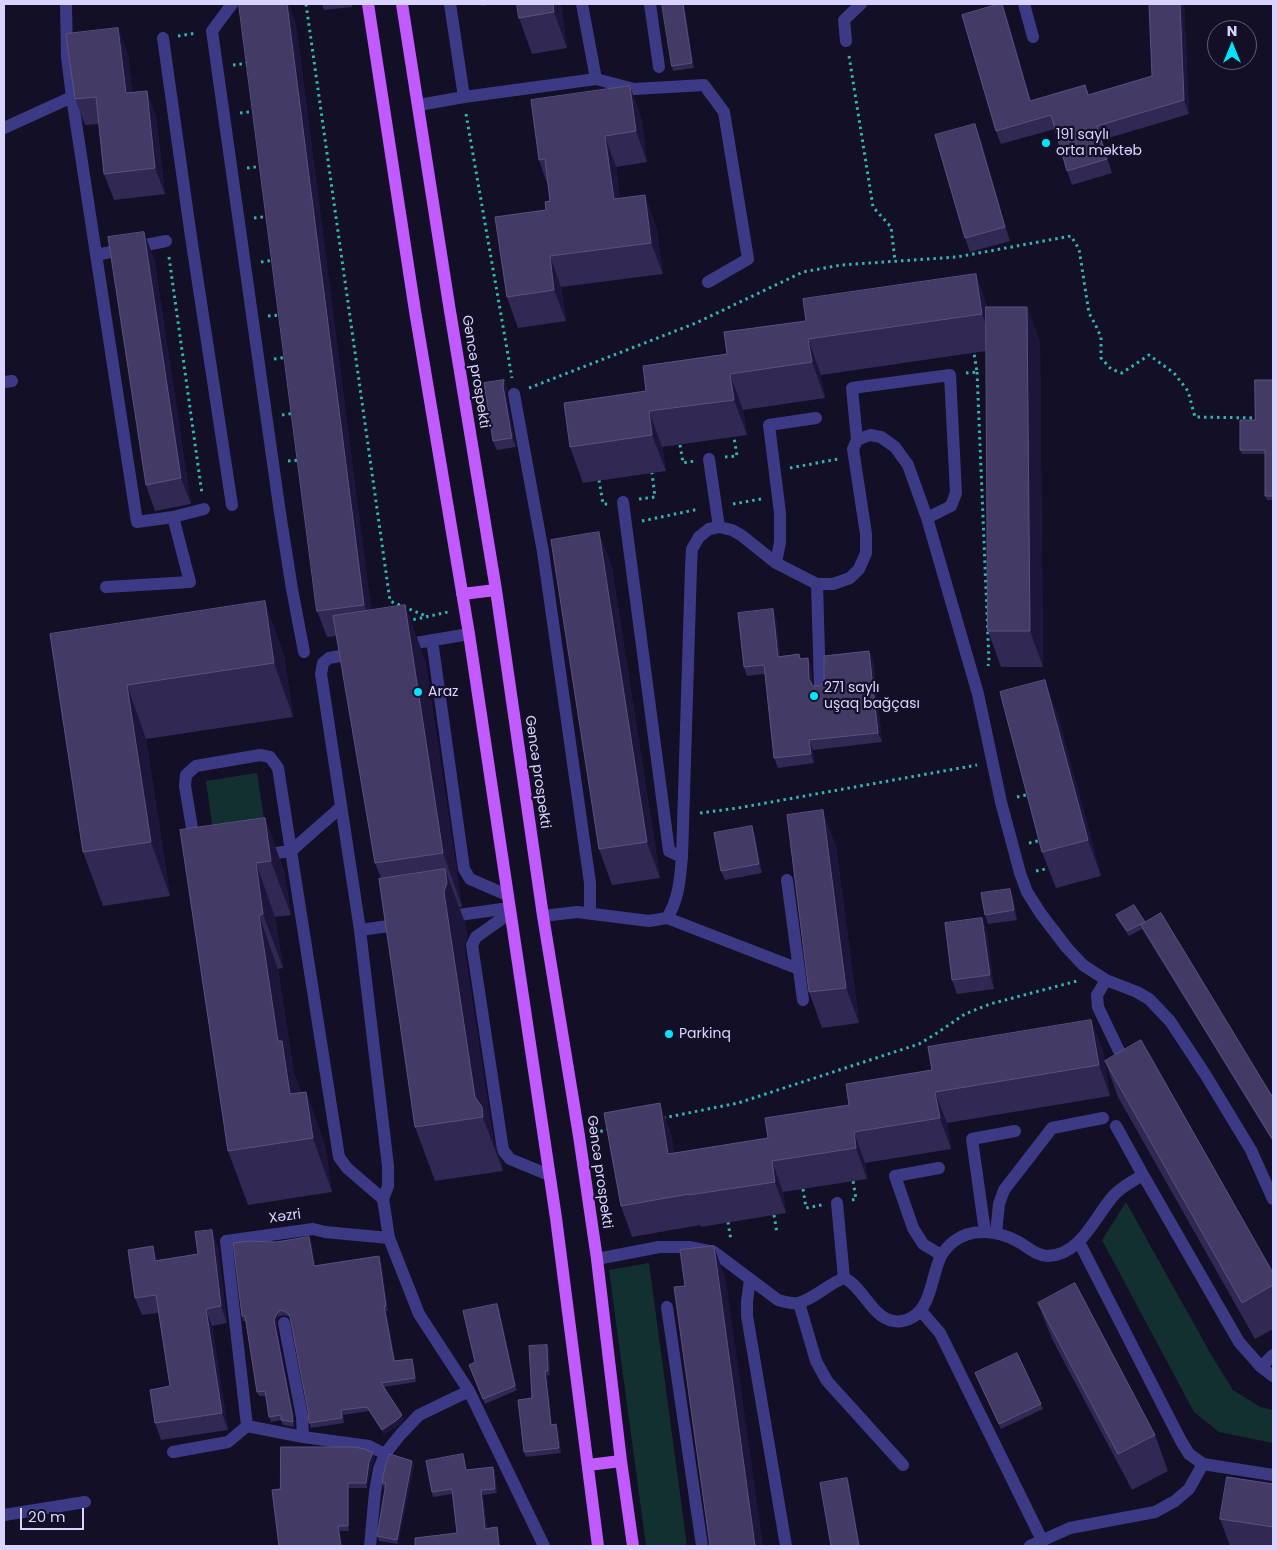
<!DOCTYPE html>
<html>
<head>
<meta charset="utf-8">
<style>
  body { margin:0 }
  #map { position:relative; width:1277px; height:1550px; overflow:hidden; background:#130f26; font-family:Poppins,sans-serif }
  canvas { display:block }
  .frame { position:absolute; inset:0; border:5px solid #d9d4ff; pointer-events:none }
  .north { position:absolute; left:1207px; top:20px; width:50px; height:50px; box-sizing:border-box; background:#130f26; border:1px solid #625e7d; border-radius:50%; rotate:0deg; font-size:14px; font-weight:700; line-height:20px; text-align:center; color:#d9d4ff }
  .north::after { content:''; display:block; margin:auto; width:18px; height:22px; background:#00e5ff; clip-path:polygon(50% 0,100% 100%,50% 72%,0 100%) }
  .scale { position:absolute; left:20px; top:1508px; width:64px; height:22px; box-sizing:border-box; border:2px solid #d9d4ff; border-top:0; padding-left:6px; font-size:15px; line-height:18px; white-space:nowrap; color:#d9d4ff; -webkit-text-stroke:4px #130f26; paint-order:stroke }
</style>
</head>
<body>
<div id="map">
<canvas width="1277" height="1550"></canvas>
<div class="frame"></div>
<div class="north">N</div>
<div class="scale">20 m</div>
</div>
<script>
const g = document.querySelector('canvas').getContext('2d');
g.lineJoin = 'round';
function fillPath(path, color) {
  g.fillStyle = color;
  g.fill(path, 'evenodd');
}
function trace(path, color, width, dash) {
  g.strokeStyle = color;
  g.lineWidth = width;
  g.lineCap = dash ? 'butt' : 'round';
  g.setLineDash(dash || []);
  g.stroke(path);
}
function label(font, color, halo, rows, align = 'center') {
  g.font = font + ' Poppins,sans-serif';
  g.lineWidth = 4.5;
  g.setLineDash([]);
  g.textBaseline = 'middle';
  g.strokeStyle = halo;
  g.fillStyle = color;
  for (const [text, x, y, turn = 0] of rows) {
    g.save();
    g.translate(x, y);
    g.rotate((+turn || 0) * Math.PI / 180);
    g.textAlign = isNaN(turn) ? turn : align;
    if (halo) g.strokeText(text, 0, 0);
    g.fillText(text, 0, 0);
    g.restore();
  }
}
const green = new Path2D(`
  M257 773 267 837 215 845 206 781Z
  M1126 1202 1213 1358 1233 1390 1260 1407 1273 1410V1443L1219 1432 1194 1412 1102 1240Z
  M649 1263 687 1546H646L609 1270Z`);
const path = new Path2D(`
  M306 4 390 601 428 617
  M178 36 197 33
  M849 56 873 207 891 227 895 261
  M233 65 249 63
  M240 113 256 111
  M466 114 512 378
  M247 168 263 166
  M254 218 270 216
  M169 257 202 494
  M261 262 274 260
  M268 316 282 315
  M274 359 288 357
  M977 372 989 662 988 666
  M966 373 977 372 974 353
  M529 388 696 323 803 272 841 265 957 257 1071 236 1079 249 1089 313 1095 324 1101 337V358L1111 369 1122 373 1149 355 1174 373 1188 391 1195 417 1258 418
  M282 415 295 413
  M680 445 683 463 694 461
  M725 457 737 456 734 437
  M288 461 302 460
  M790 468 838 459
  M599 480 603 504H608
  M639 499 655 497 652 473
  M733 504 761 499
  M642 521 699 509
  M407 621 448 612V610
  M1017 797 1030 794
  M700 813 738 808 977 765
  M1029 843 1042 840
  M1036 871 1050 868
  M663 1118 738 1103 919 1044 934 1035 965 1014 990 1004 1077 981
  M594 1133 610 1129
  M803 1189 806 1208 822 1205
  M852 1200 856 1199 853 1181
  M774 1215 777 1233
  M728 1222 731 1241`);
const minor = new Path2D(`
  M66 4 67 57 72 97 137 522 173 517 190 582 106 587
  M232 4 212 31 280 513 292 589 304 652
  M450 4 464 97
  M582 4 596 79
  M650 4 659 67
  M1024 4 1033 37
  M163 38 191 237 232 505
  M846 41 844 20 861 4
  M419 105 464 97 596 79 634 89 704 85 724 112 748 259 708 282
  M4 128 72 97
  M96 255 166 241
  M4 382 12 381
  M514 394 543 552 590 883V913
  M857 440 852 388 950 375 956 493 951 506 927 518
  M709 459 719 527
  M623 502 669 851 682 857
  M173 517 204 509
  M776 563 780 542V513L769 425 816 418
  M817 584 820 688
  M432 640 464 869 470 879 507 895
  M404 645 469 634
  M357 653 329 658 323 663 321 674 360 930 388 1166V1186L383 1199 389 1238
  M195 846 185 786 186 775 196 766 260 755 270 757 278 768 339 1157 347 1168 383 1199
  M261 855 291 851 341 807
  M787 880 803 1000
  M510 913 476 937 472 945 503 1150 510 1159 549 1175
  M543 916 577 912 649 921 667 918C679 899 680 879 682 857L691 567 692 549 699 537 709 529 719 527 732 530 741 535 776 563 817 584H833L850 578 859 569 866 553V534L853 449 857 440 870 435 881 437 895 447 908 465 927 518 978 694 1001 802 1020 873 1027 892 1041 914 1067 948 1083 965 1106 980 1137 992 1149 999 1170 1021 1205 1074 1251 1150 1273 1199
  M445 917 509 908
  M667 918 799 969
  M360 930 403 924
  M1106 980 1097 995 1098 1007 1119 1051
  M1116 1126 1143 1175
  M939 1168 895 1176 913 1228 923 1244 941 1255
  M837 1203 844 1278
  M985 1232 972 1139 1015 1131
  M996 1233 999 1204 1004 1190 1052 1128 1103 1118
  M1079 1242 1181 1441 1189 1454 1203 1464
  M597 1259 659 1247H689L714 1252 778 1300C785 1302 791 1304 798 1303 814 1299 828 1284 844 1278 865 1287 874 1326 902 1321 932 1316 930 1278 941 1256 943 1252 949 1245 953 1242 972 1227 998 1231 1017 1241 1027 1246 1036 1256 1048 1256 1082 1255 1095 1215 1115 1194 1123 1186 1133 1181 1143 1175L1239 1342 1261 1367 1273 1355
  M750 1279 747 1302V1316L786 1546
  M799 1303 816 1361 827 1381 903 1465
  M667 1307 702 1546
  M921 1311 940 1333 1042 1540
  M284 1323 302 1417 303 1437
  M1261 1367 1273 1376
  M247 1426 226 1241 313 1229 325 1232 389 1238 419 1314 469 1391
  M173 1452 228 1442 247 1426 303 1437 369 1446 385 1454
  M4 1515 85 1502
  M370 1546 375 1492 379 1469 385 1454 400 1435 419 1415 469 1391 544 1546
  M1030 1546 1070 1528 1155 1512 1175 1501 1189 1489 1203 1464 1273 1475`);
const major = new Path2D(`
  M368 4 415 311 469 634 556 1218 598 1546
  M402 4 449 305 496 590 543 916 579 1136 597 1259 621 1461 633 1546
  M462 594 496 590
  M588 1465 621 1461`);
const wall = new Path2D(`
  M322 4H352V7L324 10Z
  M481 4H496L481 6Z
  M561 4 567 48 532 54 519 18Z
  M684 4 694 68 673 71 672 66Z
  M1184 4 1189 114 1102 140 1112 173 1072 185 1067 171 1055 129 1001 144 996 131 1007 17 1031 101 1085 85 1089 95 1152 76Z
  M296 24 371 610 425 659 462 907H459L465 923 467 937 464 946 493 1138 501 1161 503 1171 435 1181 415 1127 381 878 375 863 337 636 327 637 317 611Z
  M128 54 132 93 147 91 156 117 165 194 114 200 104 174 99 124 85 125 75 99Z
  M630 86 641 117 647 162 616 167 620 198 656 226 663 274 561 287 566 321 518 328 507 297 550 201 548 186 539 160Z
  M975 124 980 138 1010 241 970 252 965 238Z
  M154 258 191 504 155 511 146 485Z
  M988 307H1027L1040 343 1043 667H1001L988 631 986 351 821 375 825 398 743 410 747 435 662 447 666 471 583 483 570 447 646 391 727 354 806 321Z
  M504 380 507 389 506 395 516 447 497 450 493 441Z
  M1273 380V500H1267L1265 496V454H1242L1240 450Z
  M599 532 612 568 660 878 612 885 599 849Z
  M776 618 780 656 799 654 801 659 808 658 811 667 812 684 813 686H820L869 651 873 660 882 742 813 750 814 763 778 768 774 758 765 674 747 676 744 667Z
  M50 634 284 655 293 717 146 739 170 896 103 906 83 852Z
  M1058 716 1101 876 1056 888 1042 852Z
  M265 818 284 871 291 915 275 917 283 968 278 969 294 1074 301 1093 306 1092 325 1146 332 1192 248 1205 228 1151 180 830Z
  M755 835 762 873 725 880 721 871Z
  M836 846 859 1023 822 1028 809 992Z
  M1010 889 1013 898 1017 920 988 924 985 915Z
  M1116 915 1145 922 1273 1098V1142L1142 929 1129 936 1118 920Z
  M982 918 987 932 994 989 957 994 952 980Z
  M1091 1020 1103 1051 1110 1096 947 1123 951 1149 865 1163 867 1179 783 1192 786 1213 701 1227 700 1225 632 1237 621 1206 671 1134 674 1153 768 1138 932 1070Z
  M1105 1061 1273 1273V1329L1255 1339 1118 1097Z
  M309 1237 311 1241 315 1266 381 1261 388 1311H386L395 1361 412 1359 413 1363 416 1382 384 1387 403 1420 399 1425 384 1434 369 1411 343 1415 344 1423 311 1428 309 1423 308 1411 291 1319 290 1317 283 1315 278 1317 276 1325 294 1418V1427L283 1425 281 1420 271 1422 269 1417 266 1396H259L257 1392 246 1321H243L242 1316 276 1242Z
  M218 1247 227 1323 212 1326 228 1430 161 1440 155 1423 170 1386 158 1313 142 1315 135 1298 158 1260 198 1254Z
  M1038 1303 1155 1435 1168 1471 1132 1490 1052 1339Z
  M499 1308 517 1390 485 1404 469 1365 475 1362Z
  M549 1349 550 1375 547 1376 552 1425 556 1424 558 1429 561 1453 526 1457 524 1452 532 1398Z
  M975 1373 1041 1404 1043 1409 1001 1429Z
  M375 1458 371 1467 367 1488H349V1531H340L280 1489Z
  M464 1459 466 1470 493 1467 495 1472 497 1493 483 1495 487 1528 497 1527 499 1532 457 1533 452 1494 433 1497 432 1492Z
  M414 1466 398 1544 379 1541 377 1536 386 1488H384L382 1483Z
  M1273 1484V1546H1230L1220 1519Z`);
const shadedWall = new Path2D(`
  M287 4H289L296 24 374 631 364 605Z
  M553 4H561L567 48 554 12Z
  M683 4H684L694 68 692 63Z
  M1002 4 1007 17 1035 115 1030 101Z
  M1180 4H1184L1189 114 1184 100Z
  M118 28 128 54 135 119 126 93Z
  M630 86 641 117 647 162 636 131Z
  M147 91 156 117 165 194 155 168Z
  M975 124 980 138 1010 241 1005 227Z
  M1097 126 1102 140 1112 173 1107 159Z
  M605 136 616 167 625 230 614 199Z
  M645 195 656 226 663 274 651 243Z
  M144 232 154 258 191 504 181 478Z
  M550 256 561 287 566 321 554 290Z
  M976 274 989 310 995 350 982 314Z
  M1027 307 1040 343 1043 667 1030 631Z
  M808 339 821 375 825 398 812 362Z
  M730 374 743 410 747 435 734 400Z
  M504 380 507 389 506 395 516 447 512 438 503 386Z
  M649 411 662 447 666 471 652 435Z
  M599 532 612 568 660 878 647 842Z
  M265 601 284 655 293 717 274 663Z
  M405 605 425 659 462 907 443 853Z
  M773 609 776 618 781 666 778 657Z
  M869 651 873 660 882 742 878 733Z
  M808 658 811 667 812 689 809 679Z
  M1045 680 1058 716 1101 876 1088 840Z
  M127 685 146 739 170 896 151 842Z
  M809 740 813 750 814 763 811 754Z
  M823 810 836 846 859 1023 846 988Z
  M265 818 284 871 291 915 271 861Z
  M752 826 755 835 762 873 759 864Z
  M256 863 275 917 283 968 263 914Z
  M445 869 465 923 467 937 464 946 493 1138 501 1161 503 1171 475 1097 444 892Z
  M1010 889 1013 898 1017 920 1014 910Z
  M259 915 278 969 294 1074 302 1095 290 1094 278 1041Z
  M982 918 987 932 994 989 990 975Z
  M1091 1020 1103 1051 1110 1096 1099 1065Z
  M306 1092 325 1146 332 1192 313 1138Z
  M935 1092 947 1123 951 1149 940 1118Z
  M660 1103 671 1134 680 1185 668 1154Z
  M854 1132 865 1163 867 1179 856 1148Z
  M772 1161 783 1192 786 1213 775 1182Z
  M212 1230 218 1247 227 1323 221 1306Z
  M309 1237 311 1241 316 1271 314 1266Z
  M153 1246 159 1263 155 1261Z
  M714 1246 726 1280 763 1546H755Z
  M379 1256 381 1261 388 1311 386 1306Z
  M497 1304 499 1308 517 1390 515 1386Z
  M384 1306 386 1311 395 1366 394 1361Z
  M206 1309 212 1326 228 1430 222 1413Z
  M277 1313 278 1317 276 1325 294 1418V1427L293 1422 274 1320Z
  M547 1345 549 1349 550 1375 548 1371Z
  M545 1371 547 1376 553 1430 551 1425Z
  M402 1415 403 1420 399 1425 384 1434 382 1430Z
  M556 1424 558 1429 561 1453 559 1448Z
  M373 1453 375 1458 371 1467 367 1488 366 1483 369 1462Z
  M412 1461 414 1466 398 1544 397 1540Z
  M493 1467 495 1472 497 1493 495 1489Z
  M847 1478 849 1482 860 1546H859Z
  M348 1483 349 1488V1531L348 1526Z
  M481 1490 483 1495 487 1533 485 1529Z
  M338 1526 340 1531 342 1546H341Z
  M497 1527 499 1532 500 1546H499Z`);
const building = new Path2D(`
  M239 4H287L364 605 317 611Z
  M517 4H553L554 12 519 18Z
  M662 4H683L692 63 672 66Z
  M999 4H1002L1030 101 1085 85 1088 95 1152 76 1149 4H1180L1184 100 1097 126 1107 159 1067 171 1051 115 996 131 962 15Z
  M118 28 126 93 147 91 155 168 104 174 96 97 75 99 66 34Z
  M630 86 636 131 605 136 614 199 645 195 651 243 550 256 554 290 507 297 495 217 546 210 545 202 550 201 545 159 539 160 531 100Z
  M975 124 1005 227 965 238 935 135Z
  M144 232 181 478 146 485 108 237Z
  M976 274 982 314 808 339 812 362 730 374 734 400 649 411 652 435 570 447 564 403 646 391 643 366 727 354 724 332 806 321 803 299Z
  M986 307H1027L1030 631H988Z
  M504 380 503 386 512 438 493 441 484 383Z
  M1255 380H1273V496H1265V450H1240V420H1255Z
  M599 532 647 842 599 849 551 540Z
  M265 601 274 663 127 685 151 842 83 852 50 634Z
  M405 605 443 853 375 863 333 616Z
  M773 609 778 657 799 654 800 659 808 658 809 679 813 686H820L824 682V656L869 651 878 733 809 740 811 754 774 758 764 665 744 667 738 613Z
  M1045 680 1088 840 1042 852 1000 692Z
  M823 810 846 988 809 992 787 815Z
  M265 818 271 861 256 863 263 914 259 915 278 1041H282L290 1094 306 1092 313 1138 228 1151 180 830Z
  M752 826 759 864 721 871 714 833Z
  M445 869 447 883 444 892 475 1097 482 1107 483 1117 415 1127 379 879Z
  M1010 889 1014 910 985 915 981 893Z
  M1134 905 1145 922 1127 931 1116 915Z
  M1161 913 1273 1098V1140L1141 925Z
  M982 918 990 975 952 980 945 923Z
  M1091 1020 1099 1065 935 1092 940 1118 854 1132 856 1148 772 1161 775 1182 689 1195V1194L621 1206 604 1113 660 1103 668 1154 768 1138 765 1118 849 1105 846 1084 932 1070 928 1047Z
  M1141 1040 1273 1273V1285L1242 1303 1105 1061Z
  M212 1230 221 1306 206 1309 222 1413 155 1423 150 1390 170 1386 156 1295 135 1298 128 1250 153 1246 155 1261 198 1254 195 1232Z
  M309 1237 314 1266 379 1256 386 1306H384L394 1361 412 1359 415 1378 381 1383 402 1415 397 1420 382 1430 367 1407 341 1410 342 1418 309 1423 308 1411 290 1317 288 1313 281 1310 277 1313 274 1320 292 1413 293 1422 281 1420V1415L269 1417 265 1391 257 1392 245 1316H242L233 1243 248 1241 276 1242Z
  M714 1246 755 1546H710L674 1287 685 1286 680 1250Z
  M1075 1283 1155 1435 1118 1454 1038 1303Z
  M497 1304 515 1386 483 1399 469 1365 475 1362 463 1311Z
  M547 1345 548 1371H545L551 1425 556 1424 559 1448 524 1452 518 1400 532 1398 529 1346Z
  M1017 1353 1041 1404 999 1424 975 1373Z
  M281 1447H354L365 1449 373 1453 369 1462 366 1483H348V1526H338L341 1546H279L272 1490 280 1489Z
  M390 1454 412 1461 397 1540 377 1536 386 1483H382L385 1467Z
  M463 1454 466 1470 493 1467 495 1489 481 1490 485 1529 497 1527 499 1546H415V1538L457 1533 452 1489 432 1492 426 1461Z
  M1227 1477 1273 1484V1527L1220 1519Z
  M847 1478 859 1546H831L820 1483Z`);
const markers = [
  [1046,143,5,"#00e5ff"],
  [418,692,5,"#00e5ff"],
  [814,696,5,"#00e5ff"],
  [669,1034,5,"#00e5ff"]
];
const poiNames = [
  ["191 saylı",1056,135],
  ["orta məktəb",1056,151],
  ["271 saylı",824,688],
  ["uşaq bağçası",824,704],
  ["Araz",428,692],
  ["Parkinq",679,1034]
];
const streetNames = [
  ["Gəncə prospekti",475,372,81],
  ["Gəncə prospekti",537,772,82],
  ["Gəncə prospekti",599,1172,82],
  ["Xəzri",285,1217,-8]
];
fillPath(green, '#12302f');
trace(path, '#2fb8b0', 3, [2.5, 4]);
trace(minor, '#3d3a85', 12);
trace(major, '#c25bff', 12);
fillPath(wall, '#312854');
fillPath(shadedWall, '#1d163a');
fillPath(building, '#433a66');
trace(building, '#5a527e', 1);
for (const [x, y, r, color] of markers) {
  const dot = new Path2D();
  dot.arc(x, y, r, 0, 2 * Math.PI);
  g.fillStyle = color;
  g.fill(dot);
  trace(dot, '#130f26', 2);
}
label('14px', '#d9d4ff', '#130f26', poiNames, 'left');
label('14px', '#d9d4ff', '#130f26', streetNames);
</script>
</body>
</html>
